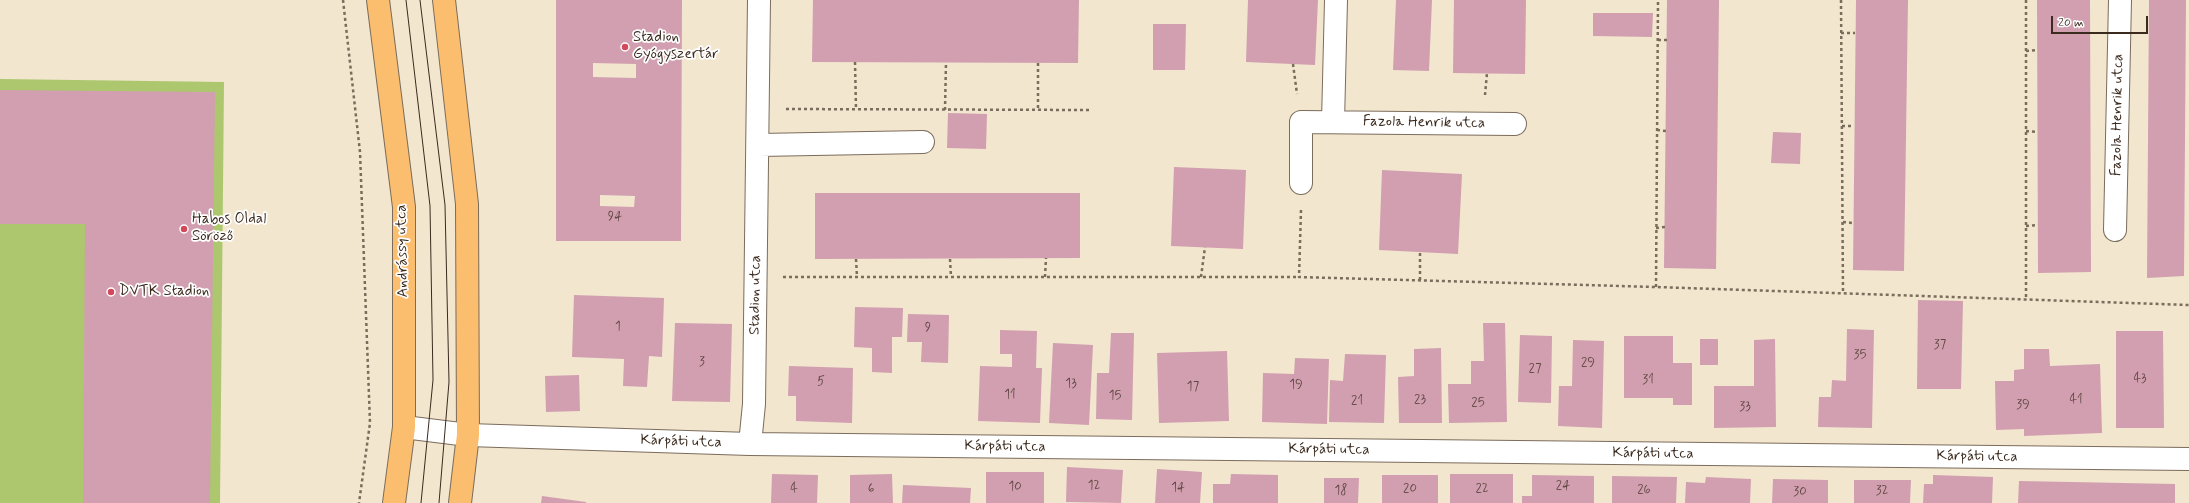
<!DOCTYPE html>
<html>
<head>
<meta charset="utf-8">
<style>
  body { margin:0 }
  #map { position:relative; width:2189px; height:503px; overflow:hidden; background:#f2e6ce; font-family:Mynerve,sans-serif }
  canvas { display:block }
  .scale { position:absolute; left:2051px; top:16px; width:97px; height:18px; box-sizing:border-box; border:2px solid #3b2a1e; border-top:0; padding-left:5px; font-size:12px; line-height:14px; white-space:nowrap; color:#3b2a1e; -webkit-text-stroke:3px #fff; paint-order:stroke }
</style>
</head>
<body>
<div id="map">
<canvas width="2189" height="503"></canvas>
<div class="scale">20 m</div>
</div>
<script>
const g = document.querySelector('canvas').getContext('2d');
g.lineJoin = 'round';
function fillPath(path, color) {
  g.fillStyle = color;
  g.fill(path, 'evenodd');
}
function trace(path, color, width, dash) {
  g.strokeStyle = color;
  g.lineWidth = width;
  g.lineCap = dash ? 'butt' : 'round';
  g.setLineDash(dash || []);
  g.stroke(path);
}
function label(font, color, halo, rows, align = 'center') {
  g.font = font + ' Mynerve,sans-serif';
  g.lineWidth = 3.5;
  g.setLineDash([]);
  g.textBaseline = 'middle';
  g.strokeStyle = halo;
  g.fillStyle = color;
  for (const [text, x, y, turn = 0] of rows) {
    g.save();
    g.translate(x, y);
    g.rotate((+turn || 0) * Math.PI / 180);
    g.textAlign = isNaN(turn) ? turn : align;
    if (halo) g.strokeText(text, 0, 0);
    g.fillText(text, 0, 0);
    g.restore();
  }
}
const green = new Path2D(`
  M0 79 224 82 220 503H0Z`);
const building = new Path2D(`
  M556 0H682L681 241H556ZM593 63 636 64V78L593 77ZM600 195 635 196 634 207 600 206Z
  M813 0H1079L1078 63 812 62Z
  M1248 0H1318L1315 65 1246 62Z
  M1396 0H1432L1429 71 1393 70Z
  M1454 0H1526L1525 74 1453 73Z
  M1667 0H1719L1716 269 1664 268Z
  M1856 0H1908L1904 271 1853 270Z
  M2037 0H2090L2091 272 2038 273Z
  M2149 0H2186L2184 276 2147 278Z
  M1593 13H1653L1652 37 1593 36Z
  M1153 24H1186L1185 70H1153Z
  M0 90 215 92 210 503H83L85 224H0Z
  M948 113 987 114 986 149 947 148Z
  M1773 132 1801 133 1800 164 1771 163Z
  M1174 167 1246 170 1243 249 1171 246Z
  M1382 170 1462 174 1458 254 1379 250Z
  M815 193H1080V258L815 259Z
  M574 295 664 298 662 357 649 356 647 387 623 386 624 359 572 357Z
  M1918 300 1963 301 1961 389H1917Z
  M855 307 903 308 902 337H892V373L872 372V348L854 347Z
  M908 314 949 315 948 363 921 362 922 342H907Z
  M675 323 732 324 730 402 672 401Z
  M1483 323H1505L1507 422 1449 423 1448 384H1471V361H1484Z
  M1847 329 1874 330 1872 428 1818 427 1819 397H1831L1832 380 1846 381Z
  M1000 330 1037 331 1036 368H1042L1040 423 978 421 980 366 1012 367V354H1000Z
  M2116 331H2163L2164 428H2116Z
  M1111 333H1134L1132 420 1096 419 1097 373H1109Z
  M1520 335 1552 336 1551 403 1518 402Z
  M1624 336H1673V363H1692V405H1673V398H1624Z
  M1700 339H1718V365H1700Z
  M1775 339 1776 427 1714 428V386H1754V340Z
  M1573 340 1604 341 1602 428 1558 426 1559 386H1572Z
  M1053 343 1093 345 1089 425 1049 423Z
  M1441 348 1442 423H1399L1398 377 1414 376V349Z
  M2024 349H2049L2050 366 2100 364 2102 433 2024 436V429L1996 430 1995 381H2014V370L2024 369Z
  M1227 351 1229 421 1159 423 1157 353Z
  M1345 354 1386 355 1384 423 1329 422 1330 380 1343 381Z
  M1295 358 1329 359 1327 424 1262 422 1263 373 1294 374Z
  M789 366 853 368 852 423 796 421V396H788Z
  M579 375 580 411 546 412 545 376Z
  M1067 467 1123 470 1121 503 1066 502Z
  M1157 469 1202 472 1200 503H1155Z
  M986 472H1044V503H986Z
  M772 474 818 475 817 503H771Z
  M892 474 893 503H850V475Z
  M1231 474 1278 475V503H1213V484H1230Z
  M1450 474H1513V503H1450Z
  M1382 475H1438V503H1382Z
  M1532 475 1594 476V503H1522V496H1532Z
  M1933 475 1993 477 1992 503H1923L1924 484H1933Z
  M1612 476 1677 477 1676 503H1612Z
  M1706 477 1751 479 1750 503H1685L1686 482 1705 483Z
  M1324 478H1359L1358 503H1324Z
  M1773 479 1828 480V503H1772Z
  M1854 480H1911L1910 503H1854Z
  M2019 481 2175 484V503H2018Z
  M903 485 971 488 970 503H902Z
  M542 496 586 502V503H541Z`);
const path = new Path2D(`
  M343 0 360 152 370 423 359 503
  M1841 0 1843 293
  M2026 0V300
  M1841 33H1855
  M1658 40H1667
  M2026 51 2037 50
  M855 62 856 109
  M1038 63V111
  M1293 64 1297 94
  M1485 95 1487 73
  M786 109 1091 110
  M945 110 946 62
  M1842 126H1854
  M1657 130 1666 131
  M2026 131 2037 132
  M1301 210 1299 277 1656 287 2189 305
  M1843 222 1853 223
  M2026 226 2038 225
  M1656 228 1665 227
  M856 259 857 277
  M950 259 951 277
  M783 277H1299
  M1045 277 1046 258
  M1201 277 1205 247
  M1420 280V252
  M1656 287 1658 0`);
const minor = new Path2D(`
  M1333 122 1336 0
  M759 145 923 142
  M1301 183V122L1515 124
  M2115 230 2120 0
  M404 427 468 435 750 444 2189 459
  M750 444 754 404 759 0`);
const major = new Path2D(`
  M378 0 404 207V427L394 503
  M444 0 467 204 468 435 460 503`);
const tram = new Path2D(`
  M406 0 430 206 433 380 421 503
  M420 0 445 205 449 382 439 503`);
const markers = [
  [625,47,4,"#d1495b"],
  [184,229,4,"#d1495b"],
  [111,292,4,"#d1495b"]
];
const numberNames = [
  ["94",615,217],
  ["1",618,327],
  ["9",928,328],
  ["37",1940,345],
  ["35",1860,355],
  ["3",702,362],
  ["29",1588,363],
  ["27",1535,369],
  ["43",2140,379],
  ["31",1648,380],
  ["5",821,382],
  ["13",1071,384],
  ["19",1296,385],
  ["17",1193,387],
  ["11",1010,395],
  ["15",1115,396],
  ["23",1420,400],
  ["41",2076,400],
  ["21",1357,401],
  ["25",1478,403],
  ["39",2023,405],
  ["33",1745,407],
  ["12",1094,486],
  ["24",1563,486],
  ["10",1015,487],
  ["14",1178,488],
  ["4",794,489],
  ["6",871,489],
  ["20",1410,489],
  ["22",1482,489],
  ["26",1644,490],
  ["18",1341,491],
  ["32",1882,491],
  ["30",1800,492]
];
const poiNames = [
  ["Stadion",633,38],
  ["Gyógyszertár",633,55],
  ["Habos Oldal",192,220],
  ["Söröző",192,237],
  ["DVTK Stadion",119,292]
];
const streetNames = [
  ["Fazola Henrik utca",2118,115,-89],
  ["Fazola Henrik utca",1424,123,1],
  ["Andrássy utca",403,251,-91],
  ["Stadion utca",756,295,-89],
  ["Kárpáti utca",681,442,2],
  ["Kárpáti utca",1005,447,1],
  ["Kárpáti utca",1329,450,1],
  ["Kárpáti utca",1653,454,1],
  ["Kárpáti utca",1977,457,1]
];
fillPath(green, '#acc76d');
fillPath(building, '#d19fb0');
trace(minor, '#7b6c5c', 24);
trace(major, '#7b6c5c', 24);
trace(path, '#7b6c5c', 2.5, [3, 3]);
trace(minor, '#fff', 22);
trace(major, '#fbbd6e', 22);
trace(tram, '#3b2a1e', 1);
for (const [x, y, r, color] of markers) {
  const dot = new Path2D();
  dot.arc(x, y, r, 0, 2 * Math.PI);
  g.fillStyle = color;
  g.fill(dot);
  trace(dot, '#fff', 1.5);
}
label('13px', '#604742', null, numberNames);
label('15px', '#3b2a1e', '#fff', poiNames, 'left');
label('15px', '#3b2a1e', '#fff', streetNames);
</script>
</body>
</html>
